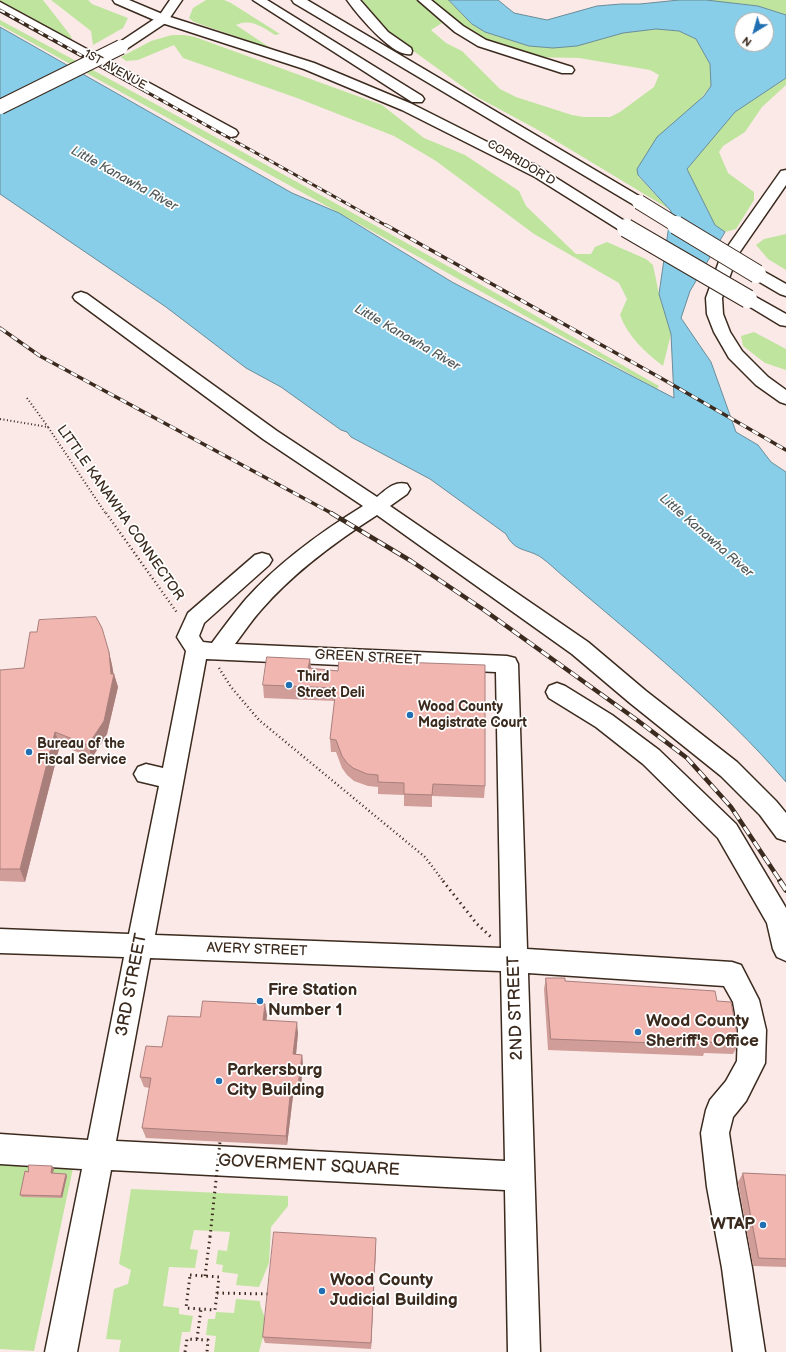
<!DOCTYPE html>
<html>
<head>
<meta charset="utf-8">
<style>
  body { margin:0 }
  #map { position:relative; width:786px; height:1352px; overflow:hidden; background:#fbe9e8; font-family:"Balsamiq Sans",sans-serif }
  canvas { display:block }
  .north { position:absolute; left:734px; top:12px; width:40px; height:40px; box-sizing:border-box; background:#fff; border:1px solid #b1aaa5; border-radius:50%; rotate:217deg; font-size:11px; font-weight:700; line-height:16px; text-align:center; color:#3b2a1e }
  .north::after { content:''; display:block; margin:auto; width:14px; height:18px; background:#1f6fb2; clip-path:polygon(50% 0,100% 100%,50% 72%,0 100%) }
</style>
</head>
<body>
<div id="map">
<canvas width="786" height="1352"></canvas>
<div class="north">N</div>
</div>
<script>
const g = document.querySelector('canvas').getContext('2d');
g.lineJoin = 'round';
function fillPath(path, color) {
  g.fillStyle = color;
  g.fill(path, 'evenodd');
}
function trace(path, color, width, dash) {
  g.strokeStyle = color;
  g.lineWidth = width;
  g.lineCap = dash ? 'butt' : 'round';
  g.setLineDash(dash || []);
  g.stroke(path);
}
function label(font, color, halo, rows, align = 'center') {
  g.font = font + ' "Balsamiq Sans",sans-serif';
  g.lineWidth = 3.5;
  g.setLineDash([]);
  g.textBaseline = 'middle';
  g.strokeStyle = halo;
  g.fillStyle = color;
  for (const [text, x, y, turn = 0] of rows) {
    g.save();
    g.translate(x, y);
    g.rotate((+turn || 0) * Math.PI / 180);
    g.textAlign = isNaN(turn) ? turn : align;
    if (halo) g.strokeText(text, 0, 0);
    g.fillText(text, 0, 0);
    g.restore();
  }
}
const green = new Path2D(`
  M0 0H43L71 36 72 40 0 1Z
  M51 0H88L92 4 128 18 123 28 93 45 91 31Z
  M206 0H224L231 3 280 34 275 35C263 27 250 18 236 25L272 49 194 22 189 18 193 8Z
  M362 0H417L442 23 431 30 446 43 462 51 500 89 516 97 572 115 584 117H610L620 112 654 87 659 75 650 70 579 58 532 57 520 54 473 34 431 0H449L472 24 485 32 529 46 553 48 577 46 623 33 656 29 679 31 696 39 710 64 711 86 638 176 669 209 538 130 477 97 390 34Z
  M706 0H786V15L758 6Z
  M0 20C222 139 441 261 659 386L657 389 63 60 0 25Z
  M172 35H184L195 37 382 105 424 138 465 155 519 191 526 206 576 254H591L595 247 607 242 646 259 653 265 659 294 671 334 663 366C645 352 628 337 620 315L627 299 619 283 534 234 436 161 394 136 297 98 183 58 174 45 138 60 126 61 121 57 151 41Z
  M786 78V85L762 107 745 132 723 146 719 152 728 173 754 192V200L736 229 725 232 715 225 687 169 735 112Z
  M786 234V270L768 259 756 245 764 239Z
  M754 332 786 349V370L765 363 743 346 741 336Z
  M0 1155 75 1159 34 1351 0 1349Z
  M131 1189 288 1196V1206L271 1227 269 1263 259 1287 236 1285 238 1274 222 1272 223 1265 216 1264 218 1250 227 1251 230 1232 194 1230 190 1249 198 1250 195 1268 169 1267 163 1306 179 1308V1314L193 1316 190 1332H182L179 1352H119L121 1340 106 1339 114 1289 128 1284 131 1270 119 1264Z
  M236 1299 260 1301C260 1309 264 1312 265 1320 267 1330 261 1342 259 1352H214L216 1336 206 1335 208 1319H215L216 1312 234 1313Z`);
const water = new Path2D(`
  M449 0H498L514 13 547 20 597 6 621 4H640L679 0H706L758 6 786 15V78L735 112 687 169 715 225 725 232 690 291 681 318 711 362 736 432 758 445 771 462 786 472V782C722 707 638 640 563 576 556 570 550 564 542 558 528 548 515 553 506 534L430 479 351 437 347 432 341 430 281 387 246 368 166 307 0 194V27L292 193 339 213 452 282 674 398 671 334 659 294 671 211 638 175 637 169 657 137 704 96 711 86 710 64 696 39 679 31 656 29 623 33 577 46 553 48 529 46 485 32 472 24ZM742 20H766V44H742Z`);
const pathFar2 = new Path2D(`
  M27 398 48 427
  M0 419 48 427 106 514`);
const pathFar1 = new Path2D(`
  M106 513 178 614
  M219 668 231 687 259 720 425 857 444 882`);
const path = new Path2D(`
  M443 881 477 924 492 938
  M190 1275 219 1277 215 1310 186 1308Z
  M205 1276 210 1237
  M217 1293 269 1294
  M197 1339 201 1309
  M185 1352 187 1339 208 1340 207 1352`);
const minor = new Path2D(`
  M418 0H431L463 26 486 40 572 67 574 70 572 73H562L478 46 455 32Z
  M0 2 236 130 238 133 236 136 231 137 226 136 0 11Z
  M786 170V185L737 256 722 298 723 314 730 332 742 351 768 377 786 390V404L780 402 756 385 729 358 714 332 707 314 706 298 721 256 781 171Z
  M81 292 87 294 277 431 377 497C387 489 394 481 407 484L410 489 407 494 390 506 588 642 646 691 737 762 776 801 786 813V841L777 838 760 815 721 776 630 703 572 654 377 515C335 542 294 572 261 610 252 620 244 632 235 644L507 656 515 658 518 664 527 949 732 962 741 965 759 1000 766 1030 765 1063 746 1101 733 1117 729 1133 737 1187 752 1268 765 1352H733L722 1268 707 1187 701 1133 706 1110 710 1100 726 1081 737 1061 738 1030 733 1002 724 986 528 973 540 1352H508L505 1190 111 1170 77 1352H45L82 1169 0 1164V1134L88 1140 124 957 0 953V929L129 934 159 786 138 781 134 774 138 767 146 764 163 768 186 651 177 637 188 613 255 555 262 553 269 555 272 560 269 565 204 623 199 636 203 642 212 643C223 628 234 613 246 599 279 562 321 532 363 506L263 439 75 300 73 297 75 294ZM206 659 496 672 501 948 155 935ZM150 958 501 971 505 1161 116 1141Z
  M557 683 565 686 612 715 659 750 736 824 786 908V961L777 957 773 949 767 923 718 838 643 764 596 727 549 698 546 692 549 686Z`);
const major = new Path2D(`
  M170 0H182L167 22 125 50H117L115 47 117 44 159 16Z`);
const highway = new Path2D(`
  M113 0H129L167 16 314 63 412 104 529 163 534 164 631 225 634 228 631 231 626 233 621 231 535 177 402 110 304 69 159 22 115 3Z
  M253 0H267L422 96 424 99 422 102H412Z
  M292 0H307L644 199 646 202 644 205 639 206 634 205 294 3Z
  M347 0H360L388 32 411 48 412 51 411 54C393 58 357 14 347 0Z
  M757 269 763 271 786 284V296L780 294 751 277 749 274 751 271Z
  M748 294 754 296 786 314V326L780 325 742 302 740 299 742 296Z`);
const railFar3 = new Path2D(`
  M0 10 387 226`);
const railFar2 = new Path2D(`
  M386 225 659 377 786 450
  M0 328 40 356 333 514`);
const railFar1 = new Path2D(`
  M331 513 411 561 484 610 637 720 687 758 731 807 781 882`);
const rail = new Path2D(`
  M780 881 786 890`);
const pathBridge = new Path2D(`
  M210 1237 220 1142`);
const majorBridge = new Path2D(`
  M0 107 121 47`);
const highwayBridgeFar1 = new Path2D(`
  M639 202 678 226`);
const highwayBridge = new Path2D(`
  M676 225 757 274
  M626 228 748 299`);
const wall = new Path2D(`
  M109 652 112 665 113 674H114L118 687 107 734 92 758 60 745 25 882 0 881V672L24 668Z
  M310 659 311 668 485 786 484 798 432 796V807L404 806V795L378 794V787L368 786 354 781 347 775 342 768 336 752H331L330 739 335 701 264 698 263 685Z
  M546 978 565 981 717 1001 739 1044 733 1054 704 1053 703 1056 548 1050 544 989Z
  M267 1015 266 1020 298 1033 296 1054 302 1055 303 1065 300 1096H293L287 1145 146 1138 142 1128 150 1088 144 1087 140 1077 162 1047 200 1017Z
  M52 1166 54 1169 53 1173 67 1176 62 1198 22 1197 20 1195 28 1172Z
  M743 1173 786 1175V1267L753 1266 738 1182Z
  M376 1245 371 1349 265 1343 263 1337Z`);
const shadedWall = new Path2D(`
  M109 652 112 665 114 676V674L118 687 107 734 92 758 88 745Z
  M310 659 311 672 308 668Z
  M55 732 60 745 25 882 20 869Z
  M265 1004 267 1015 265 1031 263 1020Z
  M297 1022 298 1033 295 1065 293 1054Z
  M302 1055 303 1065 300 1096 298 1086Z
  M291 1086 293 1096 287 1145 286 1136Z
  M52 1166 54 1169 52 1175 51 1173Z
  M66 1174 67 1176 62 1198 61 1196Z
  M376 1238V1245L371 1349V1343Z`);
const building = new Path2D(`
  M96 617 102 628 109 652 111 674H114L104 721 88 745 55 732 20 869H0V670L24 668 30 632H37L39 620Z
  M267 657 310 659 308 668 338 671 339 660 485 665V786L433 784 432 795 404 794V783L378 782V775L367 774 353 768 347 763 342 756 336 740 330 739 336 688 263 685Z
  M546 978H565V981L715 991 717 1001 731 1002 739 1044 707 1042 708 1045 551 1039Z
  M203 1001 265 1004 263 1020 297 1022 293 1054 302 1055 298 1086H291L286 1136 142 1128 151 1078 140 1077 146 1046 162 1047 168 1016 200 1017Z
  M29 1165 52 1166 51 1173 66 1174 61 1196 20 1195 25 1171 28 1172Z
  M743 1173 786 1175V1259L759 1258Z
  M274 1232 376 1238 371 1343 263 1337Z`);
const markers = [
  [289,685,4,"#1f6fb2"],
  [410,715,4,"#1f6fb2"],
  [29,752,4,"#1f6fb2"],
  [260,1001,4,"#1f6fb2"],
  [638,1032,4,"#1f6fb2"],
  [219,1081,4,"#1f6fb2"],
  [763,1225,4,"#1f6fb2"],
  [322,1291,4,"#1f6fb2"]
];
const farStreetnames = [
  ["1ST AVENUE",115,70,29],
  ["CORRIDOR D",521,163,31]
];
const farWaternames = [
  ["Little Kanawha River",124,179,29],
  ["Little Kanawha River",407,338,30],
  ["Little Kanawha River",706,536,41]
];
const streetNames = [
  ["LITTLE KANAWHA CONNECTOR",120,513,55],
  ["GREEN STREET",368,658,3],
  ["AVERY STREET",257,950,2]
];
const poiNames = [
  ["Third",297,677],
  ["Street Deli",297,693],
  ["Wood County",418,707],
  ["Magistrate Court",418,723],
  ["Bureau of the",37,744],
  ["Fiscal Service",37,760]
];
const nearStreetnames = [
  ["3RD STREET",132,985,-79],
  ["2ND STREET",516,1008,-92],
  ["GOVERMENT SQUARE",309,1166,3]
];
const nearPoinames = [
  ["Fire Station",268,991],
  ["Number 1",268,1011],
  ["Wood County",646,1022],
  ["Sheriff's Office",646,1042],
  ["Parkersburg",227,1071],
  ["City Building",227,1091],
  ["WTAP",755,1225,"right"],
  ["Wood County",330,1281],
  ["Judicial Building",330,1301]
];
fillPath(green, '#bfe49e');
fillPath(water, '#88cee9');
trace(water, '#698c98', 1);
trace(minor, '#3b2a1e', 3);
trace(major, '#3b2a1e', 3);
trace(highway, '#3b2a1e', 3);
trace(pathFar2, '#3b2a1e', 2, [1, 2.5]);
trace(pathFar1, '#3b2a1e', 2.5, [1, 3]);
trace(path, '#3b2a1e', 3, [1.5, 4]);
fillPath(minor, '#fff');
fillPath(major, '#fff');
fillPath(highway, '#fff');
trace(railFar3, '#3b2a1e', 3);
trace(railFar2, '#3b2a1e', 3.5);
trace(railFar1, '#3b2a1e', 4.5);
trace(rail, '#3b2a1e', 5.5);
trace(railFar3, '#fff', 2, [5.5]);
trace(railFar2, '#fff', 2.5, [7]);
trace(railFar1, '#fff', 3, [9]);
trace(rail, '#fff', 4, [12]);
trace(majorBridge, '#3b2a1e', 16, []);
trace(highwayBridgeFar1, '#3b2a1e', 16, []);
trace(highwayBridge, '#3b2a1e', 20, []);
trace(pathBridge, '#3b2a1e', 3, [1.5, 4]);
trace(majorBridge, '#fff', 14);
trace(highwayBridgeFar1, '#fff', 14);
trace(highwayBridge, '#fff', 18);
fillPath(wall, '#d09d98');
fillPath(shadedWall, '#a97f7c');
fillPath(building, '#f2b6b1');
trace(building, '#a97f7c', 1);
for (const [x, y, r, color] of markers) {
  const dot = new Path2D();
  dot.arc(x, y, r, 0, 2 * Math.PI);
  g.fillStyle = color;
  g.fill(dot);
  trace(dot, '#fff', 1.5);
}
label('12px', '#3b2a1e', '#fff', farStreetnames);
label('italic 13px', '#525b5b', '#fff', farWaternames);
label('14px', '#3b2a1e', '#fff', streetNames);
label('bold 14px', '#3b2a1e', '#fff', poiNames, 'left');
label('17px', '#3b2a1e', '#fff', nearStreetnames);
label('bold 17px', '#3b2a1e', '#fff', nearPoinames, 'left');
</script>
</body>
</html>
